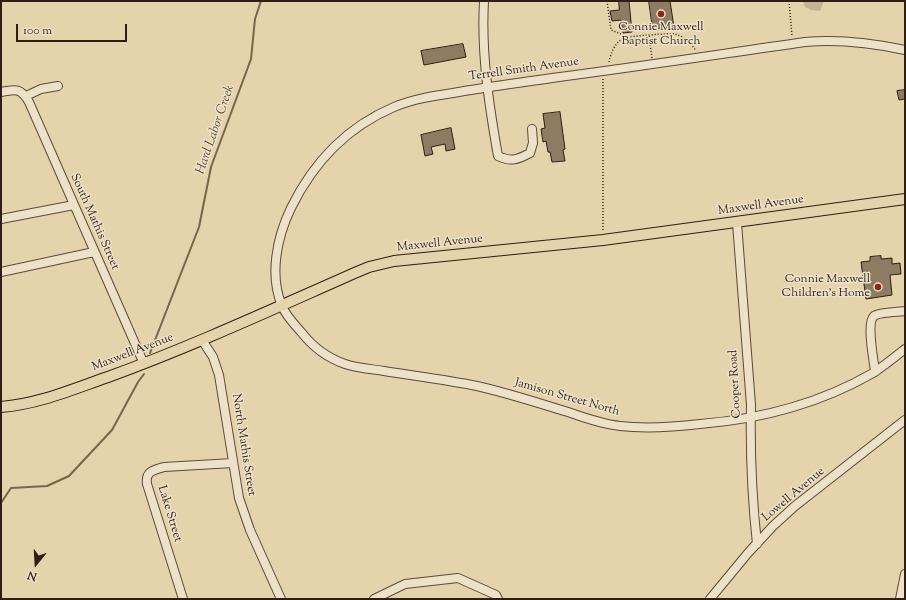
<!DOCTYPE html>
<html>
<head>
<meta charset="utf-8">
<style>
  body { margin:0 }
  #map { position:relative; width:906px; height:600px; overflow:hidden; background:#e4d3ab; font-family:"Sorts Mill Goudy",serif }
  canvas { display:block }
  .frame { position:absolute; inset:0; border:2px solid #301d13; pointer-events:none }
  .north { position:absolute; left:16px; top:544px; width:40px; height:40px; -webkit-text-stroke:3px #ede2c8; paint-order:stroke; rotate:198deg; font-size:11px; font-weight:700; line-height:16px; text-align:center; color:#301d13 }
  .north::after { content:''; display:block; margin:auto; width:14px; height:18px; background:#301d13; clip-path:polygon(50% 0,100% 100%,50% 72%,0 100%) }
  .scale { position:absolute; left:16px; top:24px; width:111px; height:18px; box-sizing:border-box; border:2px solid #301d13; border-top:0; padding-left:5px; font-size:12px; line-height:14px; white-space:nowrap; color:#301d13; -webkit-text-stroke:3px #ede2c8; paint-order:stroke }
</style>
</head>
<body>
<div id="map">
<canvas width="906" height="600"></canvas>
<div class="frame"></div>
<div class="north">N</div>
<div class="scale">100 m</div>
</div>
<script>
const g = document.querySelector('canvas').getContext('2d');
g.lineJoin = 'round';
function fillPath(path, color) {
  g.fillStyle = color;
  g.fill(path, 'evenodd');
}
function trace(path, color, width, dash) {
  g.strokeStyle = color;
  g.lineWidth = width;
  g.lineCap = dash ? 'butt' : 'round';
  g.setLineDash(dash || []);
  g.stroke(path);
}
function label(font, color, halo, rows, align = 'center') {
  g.font = font + ' "Sorts Mill Goudy",serif';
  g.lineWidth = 3;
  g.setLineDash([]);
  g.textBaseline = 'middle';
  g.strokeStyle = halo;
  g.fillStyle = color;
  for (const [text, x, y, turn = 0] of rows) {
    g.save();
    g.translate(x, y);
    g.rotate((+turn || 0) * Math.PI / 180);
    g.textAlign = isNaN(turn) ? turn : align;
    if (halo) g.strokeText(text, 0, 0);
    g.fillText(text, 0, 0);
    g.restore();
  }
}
const green = new Path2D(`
  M803 1H824L820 11 811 10 805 7Z`);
const stream = new Path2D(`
  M150 353 199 227 211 167 251 59 255 19 261 1
  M1 503 11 488 47 486 69 476 112 430 138 382 144 374`);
const building = new Path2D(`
  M619 1H629L632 32 623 33 621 20 612 21 610 11 619 10Z
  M649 1H670L674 27 653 29Z
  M463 44 466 57 424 65 421 51Z
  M905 90V99L899 100 897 91Z
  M560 112 565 149 563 150 565 161 552 162 550 152H548L546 141 543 142 541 129 545 128 543 114Z
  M451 128 455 149 446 151 445 144 431 147 433 154 425 156 421 135Z
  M881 256V259L892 258V264L900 263 901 274 890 275 892 295 866 299 861 262 870 261V257Z`);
const path = new Path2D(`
  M607 1 611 30 621 34 625 38
  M789 1 792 36
  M649 36 652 58
  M609 62C611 53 615 41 625 38 630 36 671 33 675 34 683 36 692 44 696 51
  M603 79V231`);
const minor = new Path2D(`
  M484 1C481 53 489 105 498 156 511 162 517 160 530 153L533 143 532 129
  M905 50C872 43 839 39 805 42 721 54 637 67 552 78 519 83 486 87 453 93 433 96 413 99 394 107 347 127 313 163 291 208 277 237 269 275 282 306 286 316 295 325 302 333 313 347 328 358 345 364 357 368 371 369 384 371 415 376 447 380 477 386 508 393 538 403 568 412 585 418 602 424 620 426 646 429 674 427 700 424 762 419 819 404 873 373 884 366 895 357 905 349
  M1 92C16 89 21 88 29 102L144 364
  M26 96 41 89 58 86
  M1 219 74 205
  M737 223 751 405C750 451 752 498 757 544
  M1 272 94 252
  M202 340 213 357 219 375 239 498 250 530 281 599
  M875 372C874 361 866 323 874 316 879 312 898 312 905 311
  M183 599 147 484C145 471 154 470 164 467L233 463
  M374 599 405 584 458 578 496 595 498 599
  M710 599 748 553 773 526 795 506 905 420
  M900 599 905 574`);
const major = new Path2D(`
  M1 407C39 404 73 389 108 377 193 346 275 308 357 272L369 267 394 261 603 240 905 199`);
const markers = [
  [661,14,4,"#8f2418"],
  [878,287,4,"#8f2418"]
];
const poiNames = [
  ["Connie Maxwell",661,28],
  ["Baptist Church",661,42],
  ["Connie Maxwell",870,280,"right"],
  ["Children's Home",870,294,"right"]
];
const streetNames = [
  ["Terrell Smith Avenue",524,70,-8],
  ["Maxwell Avenue",761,206,-8],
  ["South Mathis Street",94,222,66],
  ["Maxwell Avenue",440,244,-6],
  ["Maxwell Avenue",133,353,-21],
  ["Cooper Road",736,384,-93],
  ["Jamison Street North",567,398,16],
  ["North Mathis Street",243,445,81],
  ["Lowell Avenue",794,495,-40],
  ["Lake Street",169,514,73]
];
const waterNames = [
  ["Hard Labor Creek",216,130,-71]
];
fillPath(green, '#c5b491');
trace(stream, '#77654f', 2);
fillPath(building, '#8e7c62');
trace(building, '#301d13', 1);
trace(minor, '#5d4a39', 10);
trace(major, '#301d13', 12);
trace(path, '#301d13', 1.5, [1, 2]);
trace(minor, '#ede2c8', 8);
trace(major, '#e4d3ab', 10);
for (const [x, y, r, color] of markers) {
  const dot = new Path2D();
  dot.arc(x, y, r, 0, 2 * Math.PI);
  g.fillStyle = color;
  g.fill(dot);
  trace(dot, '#ede2c8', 1.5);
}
label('12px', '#301d13', '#ede2c8', poiNames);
label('12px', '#301d13', '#ede2c8', streetNames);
label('italic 13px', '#5a4736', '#ede2c8', waterNames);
</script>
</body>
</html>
